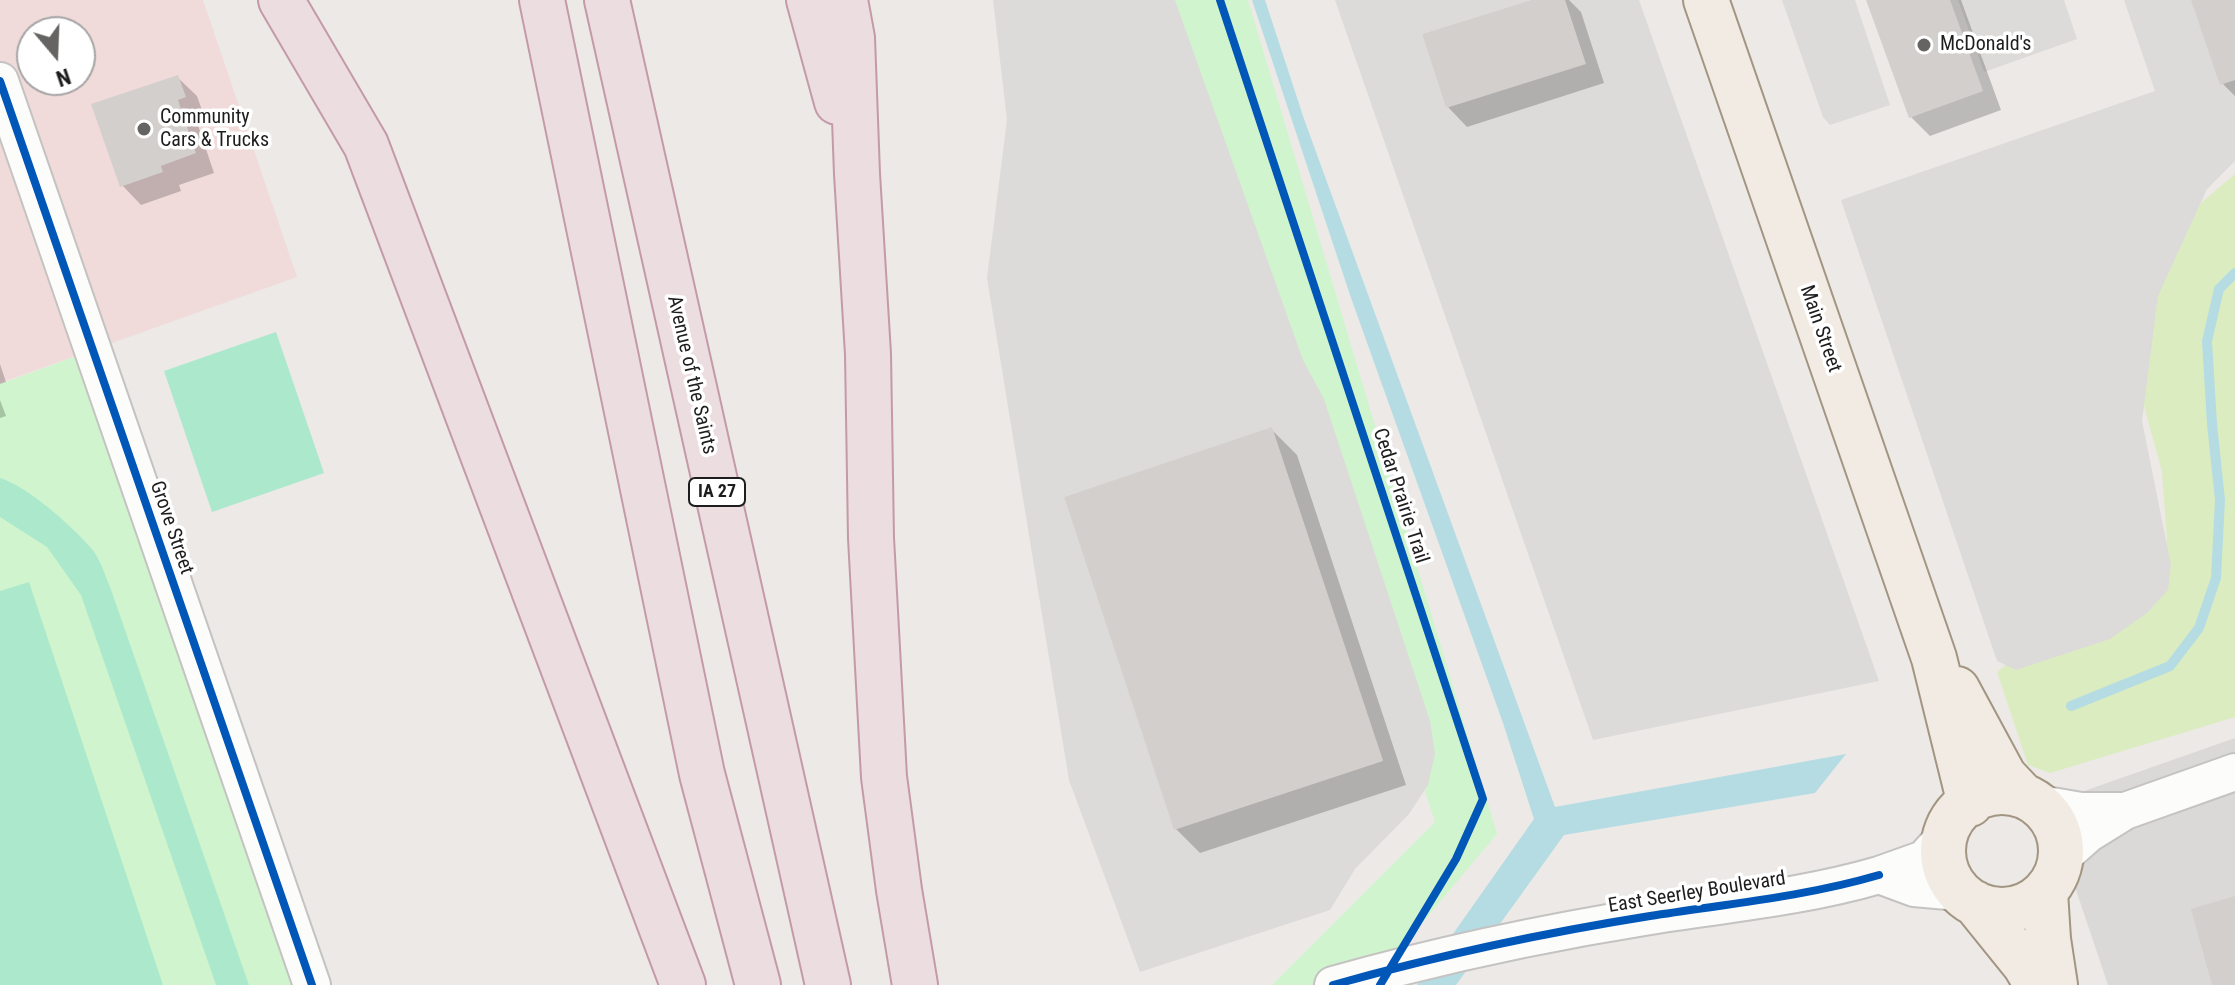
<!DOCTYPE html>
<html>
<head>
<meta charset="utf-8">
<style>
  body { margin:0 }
  #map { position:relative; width:2235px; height:985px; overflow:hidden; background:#ece9e6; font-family:"Roboto Condensed",sans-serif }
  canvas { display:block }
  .north { position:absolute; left:16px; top:16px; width:80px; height:80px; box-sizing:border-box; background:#fff; border:2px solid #a5a5a5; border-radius:50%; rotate:161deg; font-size:22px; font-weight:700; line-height:32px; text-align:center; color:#1d1d1d }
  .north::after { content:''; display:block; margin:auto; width:28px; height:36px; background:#656463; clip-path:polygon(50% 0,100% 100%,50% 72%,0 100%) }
</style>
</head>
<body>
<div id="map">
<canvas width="2235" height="985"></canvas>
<div class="north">N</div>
</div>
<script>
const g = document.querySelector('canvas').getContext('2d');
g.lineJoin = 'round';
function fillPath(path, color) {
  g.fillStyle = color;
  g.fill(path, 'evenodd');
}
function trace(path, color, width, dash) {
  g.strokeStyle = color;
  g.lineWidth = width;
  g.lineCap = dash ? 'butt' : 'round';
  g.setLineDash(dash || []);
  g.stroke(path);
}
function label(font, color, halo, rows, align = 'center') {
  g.font = font + ' "Roboto Condensed",sans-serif';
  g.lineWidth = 7;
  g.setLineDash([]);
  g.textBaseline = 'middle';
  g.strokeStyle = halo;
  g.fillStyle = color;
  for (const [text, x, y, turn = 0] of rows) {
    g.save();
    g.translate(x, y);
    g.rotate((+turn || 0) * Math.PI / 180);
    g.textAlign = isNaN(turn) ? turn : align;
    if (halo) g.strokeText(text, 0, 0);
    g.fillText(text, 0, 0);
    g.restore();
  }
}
const residential = new Path2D(`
  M2235 738V985H2108L2047 804Z`);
const commercial = new Path2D(`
  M0 0H203L297 277 0 383ZM32 32H80V80H32Z`);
const grass = new Path2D(`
  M2235 174V717L2050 773 2028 765 1997 672 2011 661 2158 581 2167 541 2162 472 2143 402 2152 283 2170 239 2202 202Z`);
const park = new Path2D(`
  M1169 0H1248L1497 834 1370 985H1272L1435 822Z
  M93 350 312 985H0V384Z`);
const pitch = new Path2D(`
  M276 332 324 473 212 512 164 371Z
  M0 478C27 486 72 526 91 548 100 558 105 575 110 587L249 985H216L81 595 47 547 0 517Z
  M29 582 163 985H0V591Z`);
const parking = new Path2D(`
  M993 0H1175L1303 360 1324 399 1430 721 1435 754 1428 785 1409 814 1355 869 1330 910 1140 972 1069 780 987 278 1007 120ZM1272 428 1383 760 1174 829 1064 497Z
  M1335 0H1531L1422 34 1446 108 1585 64 1565 0H1639L1879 681 1593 740Z
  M1782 0H1855L1890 105 1830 125 1823 117Z
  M1958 0H2064L2077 39 1984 72Z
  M2124 0H2191L2235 80V161L2207 189 2158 296 2142 421 2171 565 2168 590 2147 613 2110 639 2016 670 1997 661 1841 200 2155 91Z`);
const water = new Path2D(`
  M1252 0H1265L1304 119 1555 807 1846 754 1815 793 1564 835 1456 985H1417L1534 819 1503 723 1350 295Z`);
const shadow = new Path2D(`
  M1538 0H1569L1581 12 1604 83 1467 127 1448 107Z
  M1868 0H1961L2001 110 1930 136 1910 116Z
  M2194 0H2235V96L2222 83Z
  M177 77 197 96 204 116 196 119 214 173 179 185 181 191 141 205 122 185Z
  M0 364 6 382 0 384Z
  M0 400 6 416 0 418Z
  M1272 430 1297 455 1406 785 1200 853 1176 829Z`);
const stream = new Path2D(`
  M2071 706 2170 666 2199 628 2216 578 2220 500 2212 424 2207 341 2219 289 2235 273`);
const building = new Path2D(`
  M1531 0H1565L1586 64 1446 108 1422 34Z
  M1866 0H1950L1983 91 1909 118Z
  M2191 0H2235V80L2220 85Z
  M178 75 186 97 178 100 196 153 161 166 163 172 120 187 91 104Z
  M1272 427 1383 761 1174 830 1064 497Z
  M2235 896V985H2212L2191 909Z`);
const minor = new Path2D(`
  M0 81 312 985
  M2040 804 2081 811H2125L2088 834 2061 858
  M2125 811 2235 772
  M1944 837 1924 859 1879 875 1914 888 1959 892
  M1333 985C1436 956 1543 933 1650 916 1726 904 1804 897 1879 875`);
const major = new Path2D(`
  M1706 0 1934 658 1970 804
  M1957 689 2004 776 2022 795
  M1943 851a59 59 0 1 1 118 0a59 59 0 1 1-118 0Z
  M2045 892 2048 939 2055 985
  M1975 903 2025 965 2037 985`);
const highway = new Path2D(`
  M281 0 366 145 683 985
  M542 0 702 774 758 985
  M607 0 828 985
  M809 0 837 102
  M845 0 852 38 857 174 868 354 871 538 884 777 899 890 915 985`);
const cycleway = new Path2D(`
  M1220 0 1483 799 1456 859 1380 985
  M0 81 312 985
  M1333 985C1436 956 1543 933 1650 916 1726 904 1804 897 1879 875`);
const markers = [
  [1924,45,8,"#656463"],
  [144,129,8,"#656463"]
];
const shields = [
  [717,492,56]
];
const shieldNames = [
  ["IA 27",717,492]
];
const poiNames = [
  ["McDonald's",1940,45],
  ["Community",160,118],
  ["Cars & Trucks",160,141]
];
const streetNames = [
  ["Main Street",1820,329,71],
  ["Avenue of the Saints",691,375,77],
  ["Cedar Prairie Trail",1400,496,72],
  ["Grove Street",171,528,71],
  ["East Seerley Boulevard",1697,893,-9]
];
fillPath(residential, '#dbd9d7');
fillPath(commercial, '#f0dbda');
fillPath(grass, '#dbecc1');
fillPath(park, '#d0f5ce');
fillPath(pitch, '#ace8cc');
fillPath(parking, '#dcdbd9');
fillPath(water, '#b5dce3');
fillPath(shadow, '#0003');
trace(stream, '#b5dce3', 10);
fillPath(building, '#d3cfcc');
trace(minor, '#c4c3c2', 40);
trace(major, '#a29582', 48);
trace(highway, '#c49aa9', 48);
trace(minor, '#fcfcfb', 36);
trace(major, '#f1ebe3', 44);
trace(highway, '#ebdde0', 44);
trace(cycleway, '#0057b8', 8);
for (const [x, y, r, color] of markers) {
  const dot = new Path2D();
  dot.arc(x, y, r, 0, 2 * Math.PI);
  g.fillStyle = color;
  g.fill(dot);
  trace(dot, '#fff', 3);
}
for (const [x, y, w] of shields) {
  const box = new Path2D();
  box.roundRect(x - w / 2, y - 14, w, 28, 6);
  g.fillStyle = '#fff';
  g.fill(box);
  trace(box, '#1d1d1d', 2);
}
label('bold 18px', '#1d1d1d', null, shieldNames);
label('20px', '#1d1d1d', '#fff', poiNames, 'left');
label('20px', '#1d1d1d', '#fff', streetNames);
</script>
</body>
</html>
